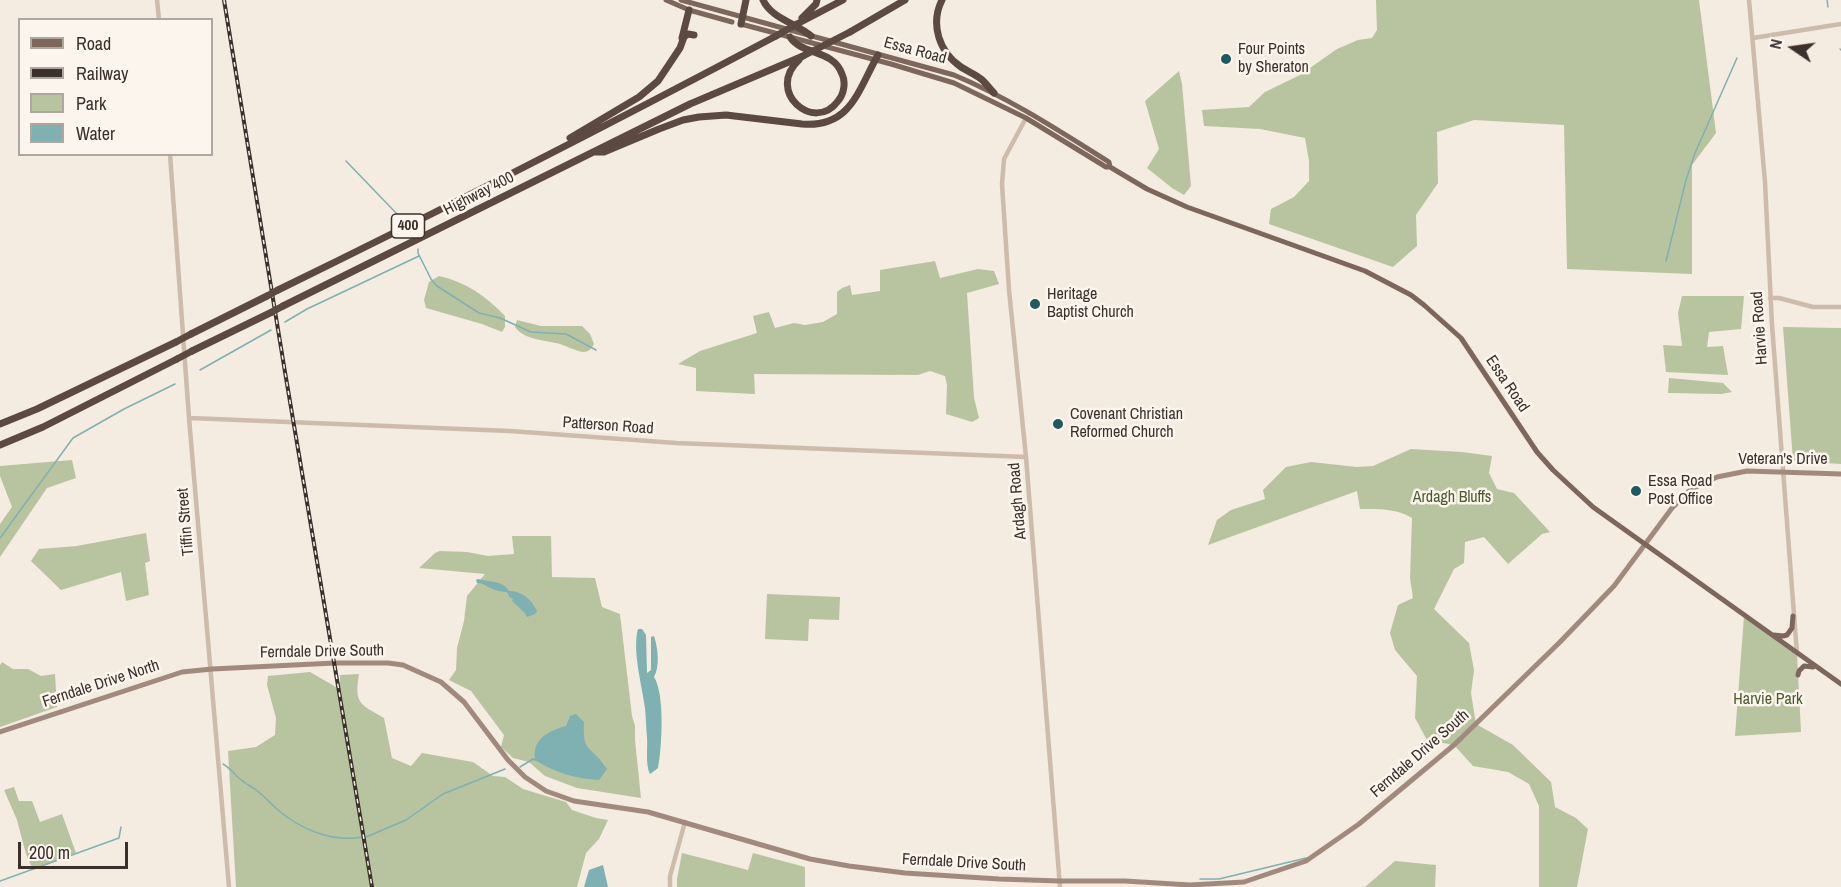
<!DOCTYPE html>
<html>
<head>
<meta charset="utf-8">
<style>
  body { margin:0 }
  #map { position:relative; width:1841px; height:887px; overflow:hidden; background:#f4ebe1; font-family:"Archivo Narrow",sans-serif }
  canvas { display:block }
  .legend { position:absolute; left:18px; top:18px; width:195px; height:138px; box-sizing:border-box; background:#fbf5ee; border:2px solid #aea6a0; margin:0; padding:8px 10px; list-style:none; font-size:18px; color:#3b302b }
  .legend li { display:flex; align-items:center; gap:12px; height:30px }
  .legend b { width:30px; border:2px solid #aea6a0 }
  .north { position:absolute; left:1763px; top:18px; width:60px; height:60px; -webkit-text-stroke:4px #fbf5ee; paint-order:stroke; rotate:283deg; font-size:16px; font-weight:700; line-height:24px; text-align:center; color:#3b302b }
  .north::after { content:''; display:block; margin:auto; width:21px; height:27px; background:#3b302b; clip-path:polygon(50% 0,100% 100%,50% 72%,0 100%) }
  .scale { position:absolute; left:18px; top:842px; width:110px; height:27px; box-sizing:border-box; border:3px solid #3b302b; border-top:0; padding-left:8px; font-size:18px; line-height:21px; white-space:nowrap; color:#3b302b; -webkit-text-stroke:4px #fbf5ee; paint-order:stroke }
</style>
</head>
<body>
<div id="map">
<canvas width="1841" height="887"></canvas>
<ul class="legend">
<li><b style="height:8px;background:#7d675c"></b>Road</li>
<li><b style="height:8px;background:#3b302b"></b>Railway</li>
<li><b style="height:16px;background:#b8c4a0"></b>Park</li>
<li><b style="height:16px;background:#7fb0b2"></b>Water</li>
</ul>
<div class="north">N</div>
<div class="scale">200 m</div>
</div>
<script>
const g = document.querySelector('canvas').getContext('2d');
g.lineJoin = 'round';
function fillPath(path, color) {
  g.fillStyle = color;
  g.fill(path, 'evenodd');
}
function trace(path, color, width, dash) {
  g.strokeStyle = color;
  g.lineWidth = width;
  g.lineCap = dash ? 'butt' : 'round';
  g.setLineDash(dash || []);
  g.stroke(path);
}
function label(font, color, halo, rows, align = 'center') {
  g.font = font + ' "Archivo Narrow",sans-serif';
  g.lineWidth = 5;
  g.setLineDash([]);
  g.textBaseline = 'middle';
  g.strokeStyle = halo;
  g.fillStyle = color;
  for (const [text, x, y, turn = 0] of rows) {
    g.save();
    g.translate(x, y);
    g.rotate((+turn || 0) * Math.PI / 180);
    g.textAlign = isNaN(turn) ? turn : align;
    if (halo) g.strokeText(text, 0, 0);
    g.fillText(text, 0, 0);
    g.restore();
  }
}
const green = new Path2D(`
  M1376 0H1699L1716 133 1692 165V274L1567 269 1564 125 1474 120 1437 132 1438 183 1416 215 1417 246 1393 267 1269 224 1271 209 1294 197 1309 181V161L1305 138 1260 129 1204 126 1202 110 1249 107 1265 92 1300 75 1337 49 1358 40 1372 38 1377 30Z
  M1179 71 1182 84 1191 186 1184 195 1172 188 1147 168 1159 149 1145 101Z
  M935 261 940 278 978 269 994 271 999 284 967 293 974 398 979 418 972 422 946 414 947 385 945 376 930 371 918 375 754 374 755 394 696 391V368L678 364 700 351 757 333 753 316 769 312 775 328 794 323 805 325 823 322 837 314V292L842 288 850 285 852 295 880 291V270Z
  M439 276C466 282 486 296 505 316V327L502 332 482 324 426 308 424 300 429 282Z
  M1682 296H1744L1741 329 1709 332 1707 347 1723 346 1728 375 1666 372 1663 345 1682 346 1678 313Z
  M517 320 541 326H582L590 334 594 344C591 349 589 352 583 352 575 351 567 346 560 344 545 340 524 340 515 327Z
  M1783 327 1841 328V464L1793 461Z
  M1669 378 1723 383 1732 392 1721 394 1668 393Z
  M1411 449 1462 452 1492 456 1489 473 1497 489 1514 493 1550 532 1542 534 1508 564 1484 537 1465 542 1464 563 1454 569 1434 609 1469 643 1474 670 1471 693 1476 724 1513 745 1551 782 1555 807 1576 818 1588 829 1577 887H1539V806L1529 784 1508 772 1473 766 1454 745 1427 740 1415 718 1417 676 1395 650 1390 633 1398 605 1413 598 1410 578 1412 518C1395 508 1379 509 1360 509L1357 491 1208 545 1217 520 1231 510 1265 499 1263 490 1286 467 1311 462 1357 467 1373 466Z
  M72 460 76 478 47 488 0 557V524L12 507 0 476V466Z
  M146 533 150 561 145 563 149 595 126 601 121 572 61 590 31 561 39 549 77 546Z
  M512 536H551L552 577 595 578 602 607 620 614 632 716 635 726V740L641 798 577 788 545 776 529 762 513 758 501 747 504 735 471 691 449 680 456 670 457 648 464 621 467 596 485 574 419 568 435 553 440 551 467 552 488 556 514 554Z
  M767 594 840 597 839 620 809 619 808 641 765 639Z
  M1744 616 1797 654 1801 732 1735 736Z
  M2 662 13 669H28L41 676 55 674 57 707 0 727V665Z
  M310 672 336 687 340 682V675L359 674C354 704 360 704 384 718L392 758 411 766 422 753 473 762 493 776 505 777 523 789 566 802 572 810 596 818 608 820 599 839 586 853 577 887H236L228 751 256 747 275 735 276 718 267 685 268 676Z
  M14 787 19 801H32L40 822 62 814 76 853 33 870 26 854 17 820 4 790Z
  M682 853 748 870 753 853 805 867V887H677V879Z
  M1395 861 1436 865 1435 887H1365Z`);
const water = new Path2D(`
  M478 579 499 583 505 586 509 591C521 590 532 600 537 611L535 614 527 617 525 613 512 601 513 599 509 597 508 593C505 591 502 592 499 591 491 590 485 583 477 583L476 580Z
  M638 629H642L646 635 647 673 651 670V637L654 636C658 648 660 667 654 677 665 694 662 748 658 768L650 774C645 764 648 748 647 737 646 727 646 718 645 708 642 686 632 650 638 629Z
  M576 714 584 722C582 755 592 745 607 769L599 780C577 779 553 772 535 760 532 739 548 731 566 726L570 716Z
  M603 865 608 887H584L589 870Z`);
const stream = new Path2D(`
  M1827 0 1828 7
  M1840 49 1841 50
  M346 161 397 214
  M418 249V253L431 279 437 286 479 313 500 318 531 332 566 334 596 350
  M1666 261 1686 180 1695 153 1737 58
  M285 322 307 309 419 256
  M200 370 271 330
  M0 538 73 438 124 409 175 384
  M223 764C232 769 236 777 244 782 248 785 252 787 256 790 267 798 276 810 287 817 308 832 336 842 362 837
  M520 767 533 759 535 760
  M366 837 406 820 443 794 505 769
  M1200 879H1219L1306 858
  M0 881 119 838 121 827`);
const tertiary = new Path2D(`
  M157 0 159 20
  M1749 0 1765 182 1772 325 1797 654
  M1753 38 1841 24
  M1026 118 1004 159 1002 184 1009 290 1026 457 1060 887
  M170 154 189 418 229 887
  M1770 298H1779L1813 307H1841
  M189 418 510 431 676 443 1026 457
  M670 887V876L685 822`);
const secondary = new Path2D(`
  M0 732 182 672 212 669 335 663H388L403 665 441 682 464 702 508 760 525 777 546 791 574 801 648 812 810 859 849 866 905 873 999 879 1060 881H1125L1190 885 1244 882 1306 861 1359 824 1454 745 1560 642 1614 586 1672 508 1690 490 1717 477 1747 471 1841 474`);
const primary = new Path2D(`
  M666 0 689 10 732 22
  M681 0 954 75C1009 98 1058 130 1109 162L1110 167
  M741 24 891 64 954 83 1026 118 1106 167H1110L1147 189 1187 207 1365 271 1411 295 1424 305 1461 338 1537 452 1553 470 1593 507 1841 684
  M1774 635 1783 636 1787 635 1792 628 1793 616
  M1798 675 1799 671 1804 666 1813 667`);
const motorway = new Path2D(`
  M763 0C772 19 796 23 811 36
  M942 0C930 24 939 52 961 67 967 71 975 74 981 79 986 83 990 89 994 93
  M802 18 816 4 817 0
  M741 24 746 0
  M797 24 843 0
  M850 32 905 0
  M790 37C801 55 833 49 842 74 846 82 844 94 838 101 814 134 765 91 799 60
  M682 38 689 10
  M570 138 639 97 658 81 680 48 684 37 688 34 694 35
  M596 152H604L659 129 683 120 699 117 726 115 802 124C851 128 858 90 878 55
  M278 290C446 208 612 123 776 36
  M283 306 690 104 803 56
  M191 334 267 296
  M192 351 272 312
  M0 424 37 409 176 342
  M0 445 43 427 177 359`);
const rail = new Path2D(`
  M224 0 285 372 372 887`);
const motorwayBridge = new Path2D(`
  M776 36 797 24
  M803 56 850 32
  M267 296 278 290
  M272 312 283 306
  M176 342 191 334
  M177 359 192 351`);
const markers = [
  [1226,59,6,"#1f5a5e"],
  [1035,304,6,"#1f5a5e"],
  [1058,424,6,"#1f5a5e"],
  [1636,491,6,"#1f5a5e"]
];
const shields = [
  [408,226,33]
];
const shieldNames = [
  ["400",408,226]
];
const poiNames = [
  ["Four Points",1238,50],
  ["by Sheraton",1238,68],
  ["Heritage",1047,295],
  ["Baptist Church",1047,313],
  ["Covenant Christian",1070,415],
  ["Reformed Church",1070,433],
  ["Essa Road",1648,482],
  ["Post Office",1648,500]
];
const streetNames = [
  ["Essa Road",915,51,15],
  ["Highway 400",479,194,-27],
  ["Harvie Road",1760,328,-94],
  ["Essa Road",1507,384,56],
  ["Patterson Road",608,426,4],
  ["Veteran's Drive",1783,460],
  ["Ardagh Road",1018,501,-95],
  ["Tiffin Street",186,522,-95],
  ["Ferndale Drive South",322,652,-1],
  ["Ferndale Drive North",101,684,-18],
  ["Ferndale Drive South",1420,754,-41],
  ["Ferndale Drive South",964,863,3]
];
const parkNames = [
  ["Ardagh Bluffs",1452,498],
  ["Harvie Park",1768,700]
];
fillPath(green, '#b8c4a0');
fillPath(water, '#7fb0b2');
trace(stream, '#7fb0b2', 1.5);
trace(tertiary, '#cdbbac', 4.5);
trace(secondary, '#a18a7d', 5);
trace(primary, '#7d675c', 5);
trace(motorway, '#5c4a42', 7);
trace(rail, '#3b302b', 4);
trace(rail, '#fbf5ee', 1.5, [4.5]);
trace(motorwayBridge, '#5c4a42', 7);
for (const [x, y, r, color] of markers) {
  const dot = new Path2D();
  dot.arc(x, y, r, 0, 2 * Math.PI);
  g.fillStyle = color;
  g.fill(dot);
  trace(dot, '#fbf5ee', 2);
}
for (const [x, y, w] of shields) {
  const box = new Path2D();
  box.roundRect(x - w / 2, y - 12, w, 24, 4.5);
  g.fillStyle = '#fbf5ee';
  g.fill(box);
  trace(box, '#3b302b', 1.5);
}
label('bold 15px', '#3b302b', null, shieldNames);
label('16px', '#3b302b', '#fbf5ee', poiNames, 'left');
label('16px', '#3b302b', '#fbf5ee', streetNames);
label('16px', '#4a5a2e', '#fbf5ee', parkNames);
</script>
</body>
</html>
